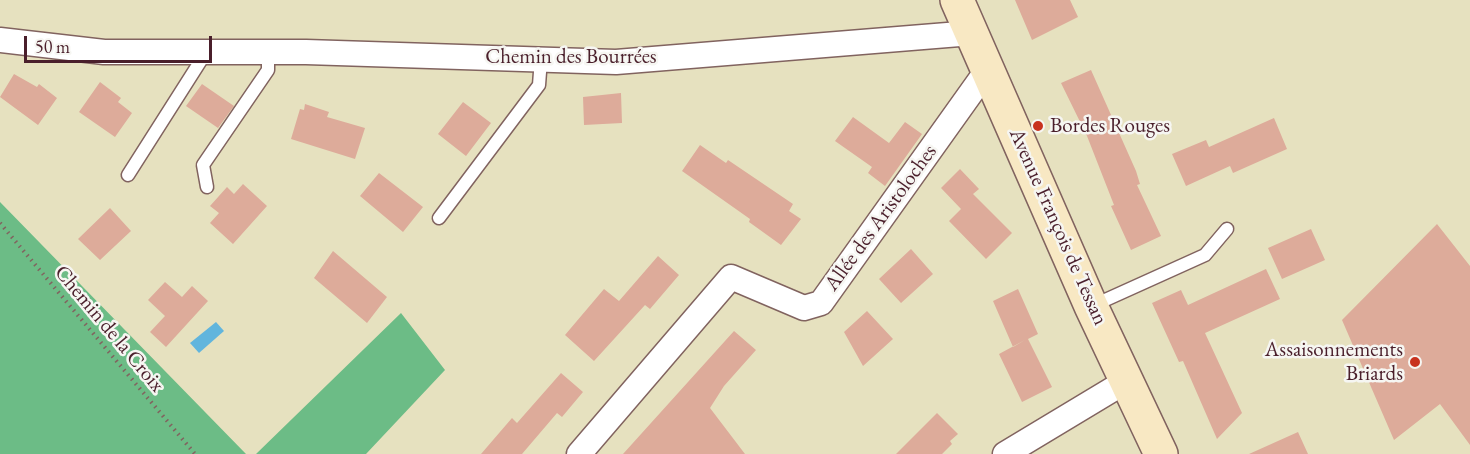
<!DOCTYPE html>
<html>
<head>
<meta charset="utf-8">
<style>
  body { margin:0 }
  #map { position:relative; width:1470px; height:454px; overflow:hidden; background:#e6e1bf; font-family:"EB Garamond",serif }
  canvas { display:block }
  .scale { position:absolute; left:24px; top:36px; width:188px; height:27px; box-sizing:border-box; border:3px solid #4a1f2b; border-top:0; padding-left:8px; font-size:18px; line-height:21px; white-space:nowrap; color:#4a1f2b; -webkit-text-stroke:4px #f6f6f2; paint-order:stroke }
</style>
</head>
<body>
<div id="map">
<canvas width="1470" height="454"></canvas>
<div class="scale">50 m</div>
</div>
<script>
const g = document.querySelector('canvas').getContext('2d');
g.lineJoin = 'round';
function fillPath(path, color) {
  g.fillStyle = color;
  g.fill(path, 'evenodd');
}
function trace(path, color, width, dash) {
  g.strokeStyle = color;
  g.lineWidth = width;
  g.lineCap = dash ? 'butt' : 'round';
  g.setLineDash(dash || []);
  g.stroke(path);
}
function label(font, color, halo, rows, align = 'center') {
  g.font = font + ' "EB Garamond",serif';
  g.lineWidth = 5;
  g.setLineDash([]);
  g.textBaseline = 'middle';
  g.strokeStyle = halo;
  g.fillStyle = color;
  for (const [text, x, y, turn = 0] of rows) {
    g.save();
    g.translate(x, y);
    g.rotate((+turn || 0) * Math.PI / 180);
    g.textAlign = isNaN(turn) ? turn : align;
    if (halo) g.strokeText(text, 0, 0);
    g.fillText(text, 0, 0);
    g.restore();
  }
}
const forest = new Path2D(`
  M0 202 246 454H0Z
  M401 313 445 370 366 454H256Z`);
const water = new Path2D(`
  M216 322 224 331 199 353 190 343Z`);
const building = new Path2D(`
  M1015 0H1070L1078 17 1032 40Z
  M1091 70 1136 171 1140 184 1137 185 1161 236 1131 250 1111 206 1114 205 1087 136 1061 83Z
  M14 74 37 87 39 84 57 98 38 125 0 97Z
  M100 82 121 98 118 102 132 113 115 137 79 112Z
  M202 84 234 106 218 128 186 106Z
  M621 93 622 123 584 125 583 97Z
  M463 102 491 123 466 156 438 134Z
  M305 104 329 112 327 117 365 128 355 159 291 139 300 109 304 110Z
  M853 117 889 143 905 122 922 134 885 186 868 173 872 167 835 141Z
  M1274 118 1287 149 1233 173 1230 166 1186 186 1172 154 1206 140 1209 147Z
  M700 145 726 163 728 160 793 204 789 211 801 219 781 245 749 222 750 219 682 171Z
  M960 169 979 189 973 194 1012 233 986 259 949 221 961 209 941 188Z
  M379 173 423 207 403 232 360 196Z
  M243 184 267 206 233 244 210 223 219 213 210 206 227 187 234 194Z
  M110 208 131 231 100 260 78 239Z
  M1437 224 1470 266V445L1440 404 1394 440 1342 320Z
  M1311 229 1325 260 1282 279 1268 248Z
  M911 249 933 274 901 303 879 279Z
  M333 251 387 297 367 323 314 278Z
  M658 256 679 275 650 309 645 305 594 361 565 335 604 289 619 301Z
  M1266 269 1280 299 1205 333 1242 413 1217 439 1183 361 1179 362 1152 303 1181 290 1188 305Z
  M165 282 182 297 192 286 208 301 166 347 150 332 165 316 148 300Z
  M1018 289 1038 334 1028 339 1052 387 1022 402 999 354 1025 340 1013 347 993 301Z
  M867 311 893 339 863 366 844 332Z
  M734 331 756 350 724 386 710 408 745 454H623Z
  M561 373 583 392 562 417 557 413 522 454H481L512 418 517 423Z
  M937 413 958 434 950 441 952 444 942 454H896Z
  M1298 432 1308 454H1249Z`);
const path = new Path2D(`
  M0 223 195 454`);
const lane = new Path2D(`
  M128 175 205 54
  M207 187 203 165 268 70V53
  M439 218 539 85 541 59
  M1092 306 1205 255 1227 229`);
const street = new Path2D(`
  M0 40 104 52H306L616 62 972 33
  M579 454 731 277 804 308 821 303 988 69
  M1005 454 1128 380`);
const secondary = new Path2D(`
  M957 0 1091 306 1161 454`);
const markers = [
  [1038,126,6,"#c8321e"],
  [1415,362,6,"#c8321e"]
];
const streetNames = [
  ["Chemin des Bourrées",571,57],
  ["Allée des Aristoloches",881,218,-54],
  ["Avenue François de Tessan",1058,227,66],
  ["Chemin de la Croix",109,329,50]
];
const poiNames = [
  ["Bordes Rouges",1050,126],
  ["Assaisonnements",1403,350,"right"],
  ["Briards",1403,374,"right"]
];
fillPath(forest, '#6cbc86');
fillPath(water, '#61b5dd');
fillPath(building, '#ddab9a');
trace(lane, '#81635f', 15);
trace(street, '#81635f', 27);
trace(secondary, '#81635f', 36);
trace(path, '#81635f', 4, [1.5, 4.5]);
trace(lane, '#fff', 12);
trace(street, '#fff', 24);
trace(secondary, '#f8e8c3', 33);
for (const [x, y, r, color] of markers) {
  const dot = new Path2D();
  dot.arc(x, y, r, 0, 2 * Math.PI);
  g.fillStyle = color;
  g.fill(dot);
  trace(dot, '#f6f6f2', 2);
}
label('21px', '#4a1f2b', '#f6f6f2', streetNames);
label('21px', '#4a1f2b', '#f6f6f2', poiNames, 'left');
</script>
</body>
</html>
